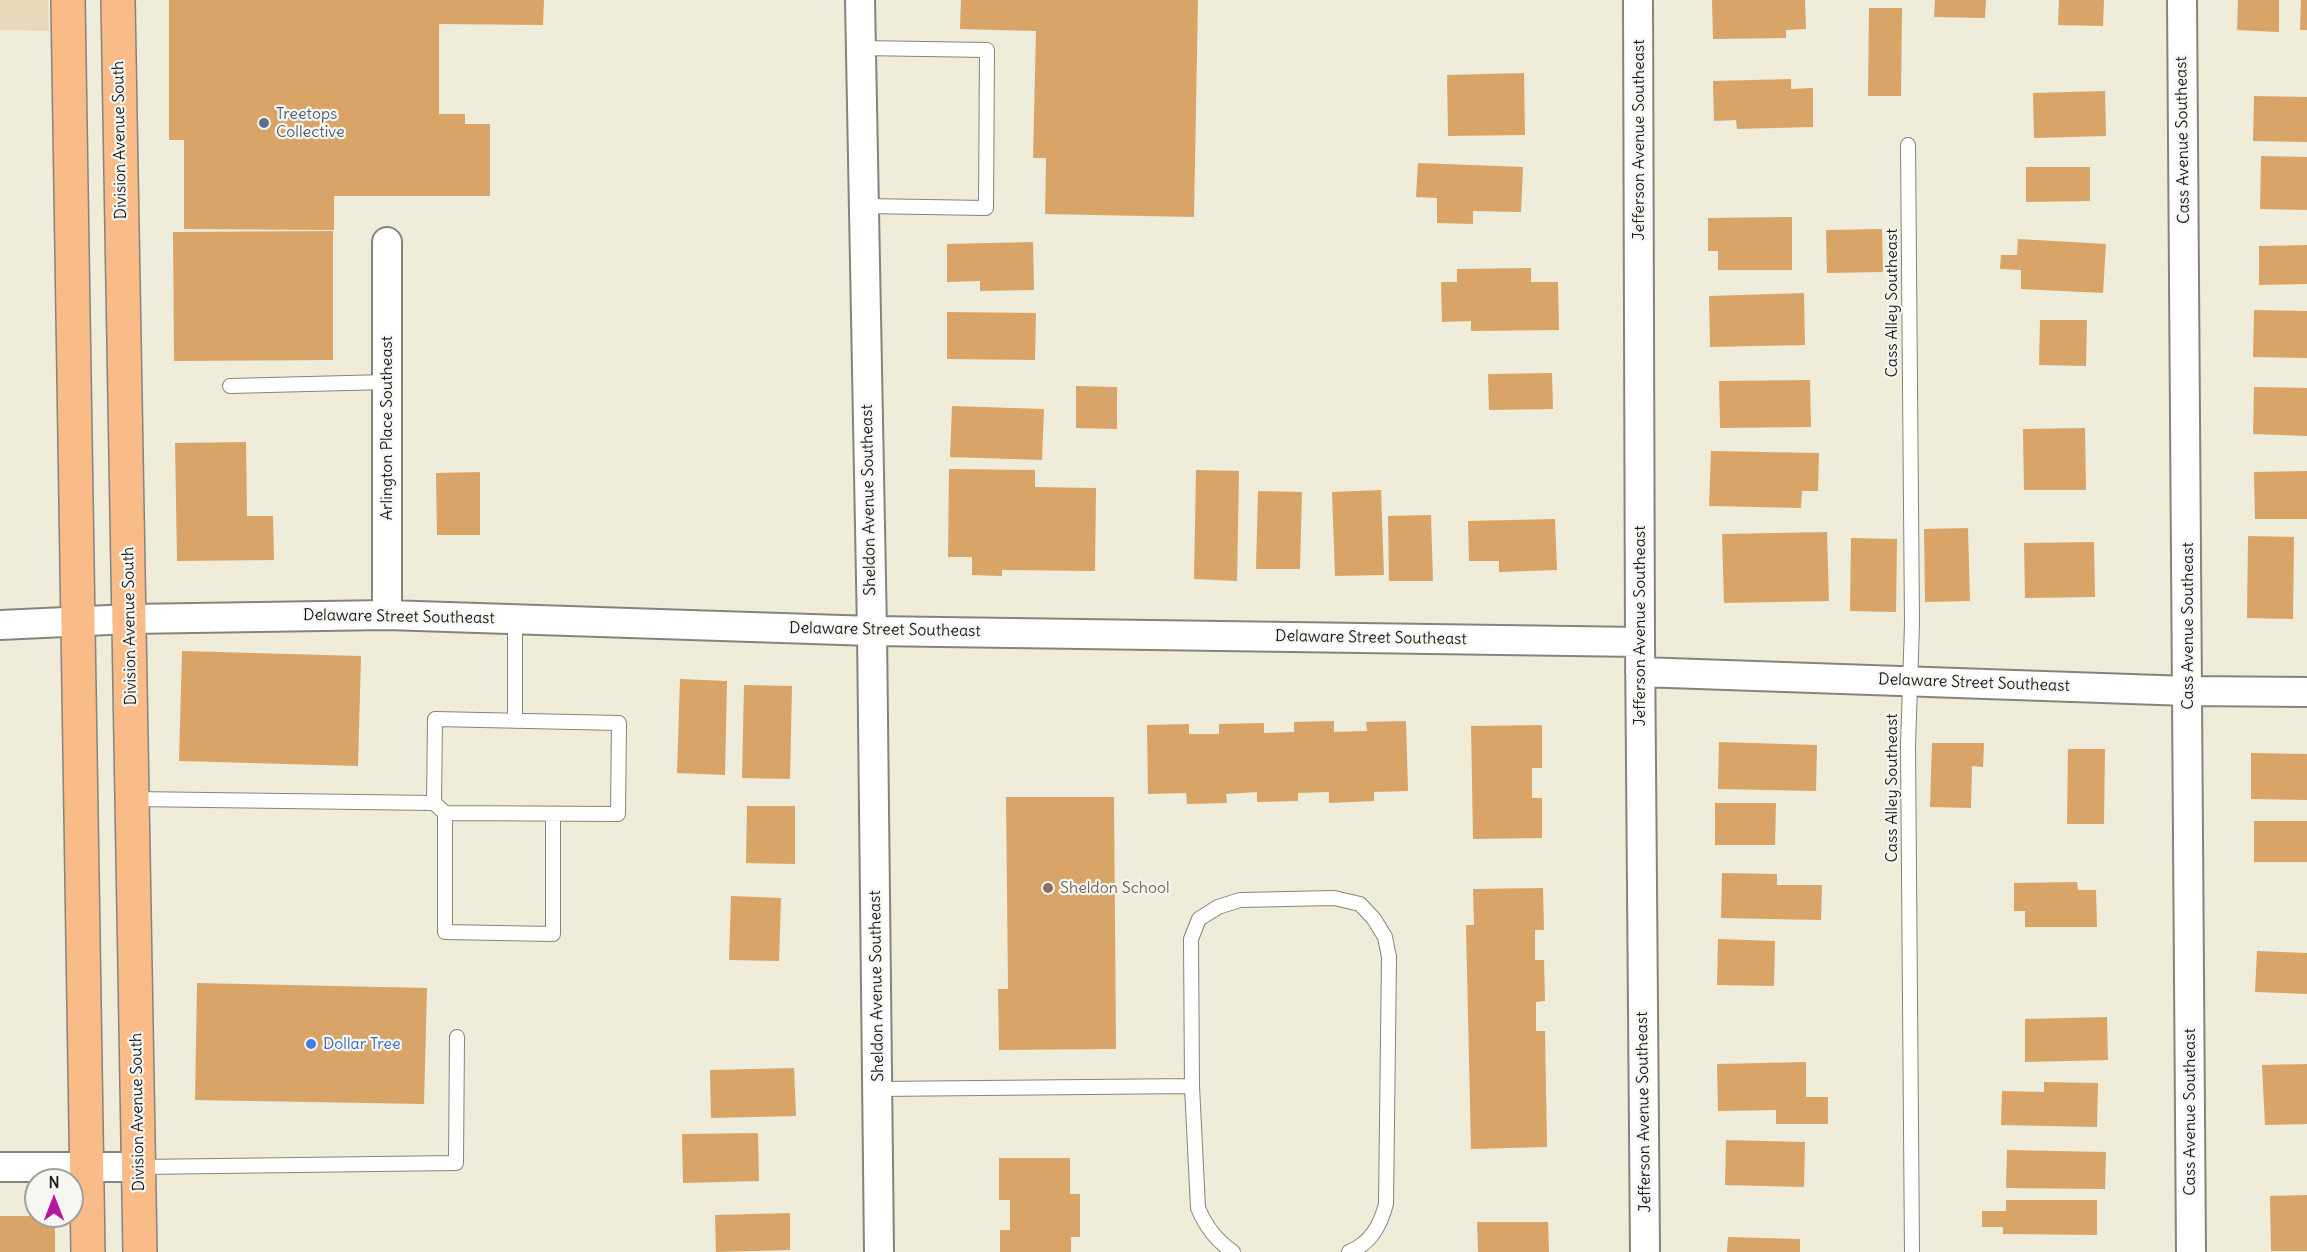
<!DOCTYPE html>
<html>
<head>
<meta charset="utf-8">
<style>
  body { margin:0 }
  #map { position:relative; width:2307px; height:1252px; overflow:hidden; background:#efecd9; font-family:Delius,sans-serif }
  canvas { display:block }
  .north { position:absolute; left:24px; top:1168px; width:60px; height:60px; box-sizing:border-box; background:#f6f6f2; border:2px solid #9f9f9c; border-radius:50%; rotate:0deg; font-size:16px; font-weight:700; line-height:24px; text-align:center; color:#1c1c1c }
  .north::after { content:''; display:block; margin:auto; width:21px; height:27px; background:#b5179e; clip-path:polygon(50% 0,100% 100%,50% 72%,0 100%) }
</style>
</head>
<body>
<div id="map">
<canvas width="2307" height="1252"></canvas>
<div class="north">N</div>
</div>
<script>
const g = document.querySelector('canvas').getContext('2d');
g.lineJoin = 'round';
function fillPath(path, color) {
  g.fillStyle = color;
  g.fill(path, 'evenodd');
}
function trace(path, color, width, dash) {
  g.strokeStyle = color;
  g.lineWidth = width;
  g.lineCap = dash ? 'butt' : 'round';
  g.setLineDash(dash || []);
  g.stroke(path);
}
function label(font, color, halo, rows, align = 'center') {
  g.font = font + ' Delius,sans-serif';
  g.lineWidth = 4.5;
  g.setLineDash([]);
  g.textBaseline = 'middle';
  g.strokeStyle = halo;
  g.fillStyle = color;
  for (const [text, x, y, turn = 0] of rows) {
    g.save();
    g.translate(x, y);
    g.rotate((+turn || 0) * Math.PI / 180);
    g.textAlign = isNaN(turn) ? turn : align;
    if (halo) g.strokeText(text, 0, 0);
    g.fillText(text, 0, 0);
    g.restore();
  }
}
const built = new Path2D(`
  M0 0H48L49 31 0 30Z`);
const building = new Path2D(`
  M169 0H544L543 25 439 24V114H465V124H490V196H334V230L184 229V140H169Z
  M961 0H1198L1194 217 1045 214 1046 158H1033L1036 31 960 29Z
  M1712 0H1805L1806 29 1786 30V38L1713 39Z
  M1935 0H1986L1985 18 1934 17Z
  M2059 0H2104L2103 26 2058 25Z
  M2238 0H2279V32L2237 30Z
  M2301 0H2307V30H2300Z
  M1869 8H1902L1901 96H1868Z
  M1524 73 1525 135 1448 136 1447 75Z
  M1791 79V89L1813 88V127L1737 129 1736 120 1714 121 1713 81Z
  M2105 91 2106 136 2034 138 2033 93Z
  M2254 96 2307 97V142L2253 141Z
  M2261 156 2307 157V210L2260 209Z
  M1418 163 1523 167 1521 212 1473 211V224L1437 223V198L1416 197Z
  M2026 167H2090V201L2026 202Z
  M1792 217V270H1718V251H1708V218Z
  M1882 229 1883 272 1827 273 1826 230Z
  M333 231V360L174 361 173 232Z
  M2018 239 2106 244 2103 293 2021 289V270L2000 269 2001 255H2017Z
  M1033 242 1034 290 980 291V281L947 282V244Z
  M2307 245V284L2259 285V246Z
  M1531 268V282H1558L1559 330 1471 331V321L1442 322 1441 282H1457V269Z
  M1804 293 1805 345 1710 347 1709 296Z
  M2254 310 2307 311V358L2253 357Z
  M947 312 1036 313 1035 360 947 359Z
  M2040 320H2087L2086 366 2039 365Z
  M1552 373 1553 409 1489 410 1488 374Z
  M1810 380 1811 427 1720 428 1719 381Z
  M1076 386 1117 387V429L1076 428Z
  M2254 387 2307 388V436L2253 434Z
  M952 406 1044 409 1042 460 950 457Z
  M2085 428 2086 490H2024L2023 429Z
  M246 442 247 516H273L274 560 177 561 175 443Z
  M1711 451 1819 453 1818 491H1802L1801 508 1709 506Z
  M949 469 1035 470V487L1096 488 1095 571 1002 570V576L972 575V557H948Z
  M1196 470 1239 471 1237 581 1194 579Z
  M2307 471V519H2255L2254 472Z
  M480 472V535H437L436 473Z
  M1381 490 1384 575 1335 576 1332 492Z
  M1258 491 1302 492 1300 569H1256Z
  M1431 515 1433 581H1389L1388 516Z
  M1555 519 1557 570 1499 572V561H1469L1468 521Z
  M1968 528 1970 601 1925 602 1924 529Z
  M1827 532 1829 601 1724 603 1722 534Z
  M2248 536 2294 537 2293 619 2247 618Z
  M1851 538 1897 539 1896 612 1850 611Z
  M2094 542 2095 597 2025 598 2024 543Z
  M182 651 361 656 358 766 179 761Z
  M680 679 727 681 725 775 677 773Z
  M744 685 792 686 790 779 742 778Z
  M1334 721V732L1367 731 1366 722 1406 721 1408 791 1374 792V801L1329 803V792L1298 793V801L1257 802V792L1226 794 1227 803 1187 804 1186 793 1148 794 1147 725 1189 724V734H1219V724L1264 723V733L1294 732V722Z
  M1542 725V768H1532V798H1542V838L1473 839 1471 726Z
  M1719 742 1817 745 1816 791 1718 789Z
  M1932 743H1984L1983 767 1972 766 1971 808 1930 807Z
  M2068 749H2105L2104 824H2067Z
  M2251 753 2307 754V800L2251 799Z
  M1006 797H1114L1116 1049 999 1050 998 989H1008Z
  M1715 803H1776L1775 845H1715Z
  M747 806H795V864L746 863Z
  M2254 821H2307V862H2254Z
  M1722 873 1777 874V885H1822L1821 920 1721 918Z
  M2077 882 2078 890H2096L2097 927H2025V911H2014V883Z
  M1543 888 1544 930H1535V960H1544L1545 1001 1536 1002V1031H1545L1547 1147 1471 1149 1466 925H1474L1473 889Z
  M731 896 781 898 779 961 729 960Z
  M1718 939 1775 941 1774 986 1717 985Z
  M2257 951 2307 953V994L2255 992Z
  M197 983 427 988 424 1104 195 1100Z
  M2107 1017 2108 1060 2025 1062V1019Z
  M1806 1062V1097H1828V1124H1776V1110L1718 1111 1717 1064Z
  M2307 1064V1124L2265 1125 2262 1065Z
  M794 1068 796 1116 711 1118 710 1070Z
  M2044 1082 2098 1083 2097 1127 2001 1125 2002 1091 2044 1092Z
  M758 1133 759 1181 683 1183 682 1134Z
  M1726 1140 1805 1142 1804 1187 1725 1185Z
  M2007 1150 2106 1152 2105 1189 2006 1188Z
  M999 1158H1070V1194H1080V1237H1071V1252H1000V1230H1010V1200H999Z
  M2307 1195V1251H2271L2270 1196Z
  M2006 1200H2097V1235L2003 1234V1227H1982V1211H2006Z
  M790 1213V1250L716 1252 715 1215Z
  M0 1216H55V1252H0Z
  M1477 1222H1548L1549 1252H1478Z
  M1728 1237 1800 1239V1252H1727Z`);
const lane = new Path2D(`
  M861 48 987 50 986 208 864 206
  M1908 145 1912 624 1908 746 1912 1252
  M230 386 387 382
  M515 720V619
  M133 799 434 803 435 719 619 723 618 814 445 813 434 803
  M445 813V932L553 934V814
  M878 1089 1192 1086
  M139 1167 456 1163 457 1037
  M1233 1252C1216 1240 1206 1227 1198 1208L1192 1086 1191 939 1199 919 1218 907 1240 900 1334 898 1360 904 1374 919 1385 937 1389 957 1386 1204C1380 1226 1371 1243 1349 1252`);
const street = new Path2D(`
  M860 0 872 631 879 1252
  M1638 0 1640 642 1645 1252
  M2182 0 2191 1252
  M387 242V615
  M0 625 130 619 387 615 872 631 1640 642
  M1640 672 2188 691 2307 692
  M0 1167H139`);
const primary = new Path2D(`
  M68 0 88 1252
  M118 0 140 1252`);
const markers = [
  [264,123,6,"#5c6f8a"],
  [1048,888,6,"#8d6e63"],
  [311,1044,6,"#3f7fe0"]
];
const serviceNames = [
  ["Treetops",276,114],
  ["Collective",276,132]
];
const streetNames = [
  ["Division Avenue South",120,140,-91],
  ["Jefferson Avenue Southeast",1639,140,-90],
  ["Cass Avenue Southeast",2183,140,-91],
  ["Cass Alley Southeast",1892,303,-90],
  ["Arlington Place Southeast",387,428,-90],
  ["Sheldon Avenue Southeast",869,500,-91],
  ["Delaware Street Southeast",399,617,1],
  ["Division Avenue South",130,626,-91],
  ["Jefferson Avenue Southeast",1640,626,-90],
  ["Cass Avenue Southeast",2188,626,-90],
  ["Delaware Street Southeast",885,630,1],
  ["Delaware Street Southeast",1371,638,1],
  ["Delaware Street Southeast",1974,683,2],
  ["Cass Alley Southeast",1892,788,-90],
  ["Sheldon Avenue Southeast",877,986,-91],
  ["Division Avenue South",138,1112,-91],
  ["Jefferson Avenue Southeast",1644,1112,-91],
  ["Cass Avenue Southeast",2190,1112,-90]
];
const educationNames = [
  ["Sheldon School",1060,888]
];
const shopNames = [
  ["Dollar Tree",323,1044]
];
fillPath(built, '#e9d9ba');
fillPath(building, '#d9a467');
trace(lane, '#86847a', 16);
trace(street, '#86847a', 32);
trace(primary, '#86847a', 36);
trace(lane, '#fff', 14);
trace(street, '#fff', 28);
trace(primary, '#f9bc89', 33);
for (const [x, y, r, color] of markers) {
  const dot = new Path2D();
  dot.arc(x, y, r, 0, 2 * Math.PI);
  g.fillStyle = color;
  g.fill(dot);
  trace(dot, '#f6f6f2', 2);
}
label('16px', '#4e5e75', '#f6f6f2', serviceNames, 'left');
label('16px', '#1c1c1c', '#f6f6f2', streetNames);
label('16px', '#785e54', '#f6f6f2', educationNames, 'left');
label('16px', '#366cbe', '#f6f6f2', shopNames, 'left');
</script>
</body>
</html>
